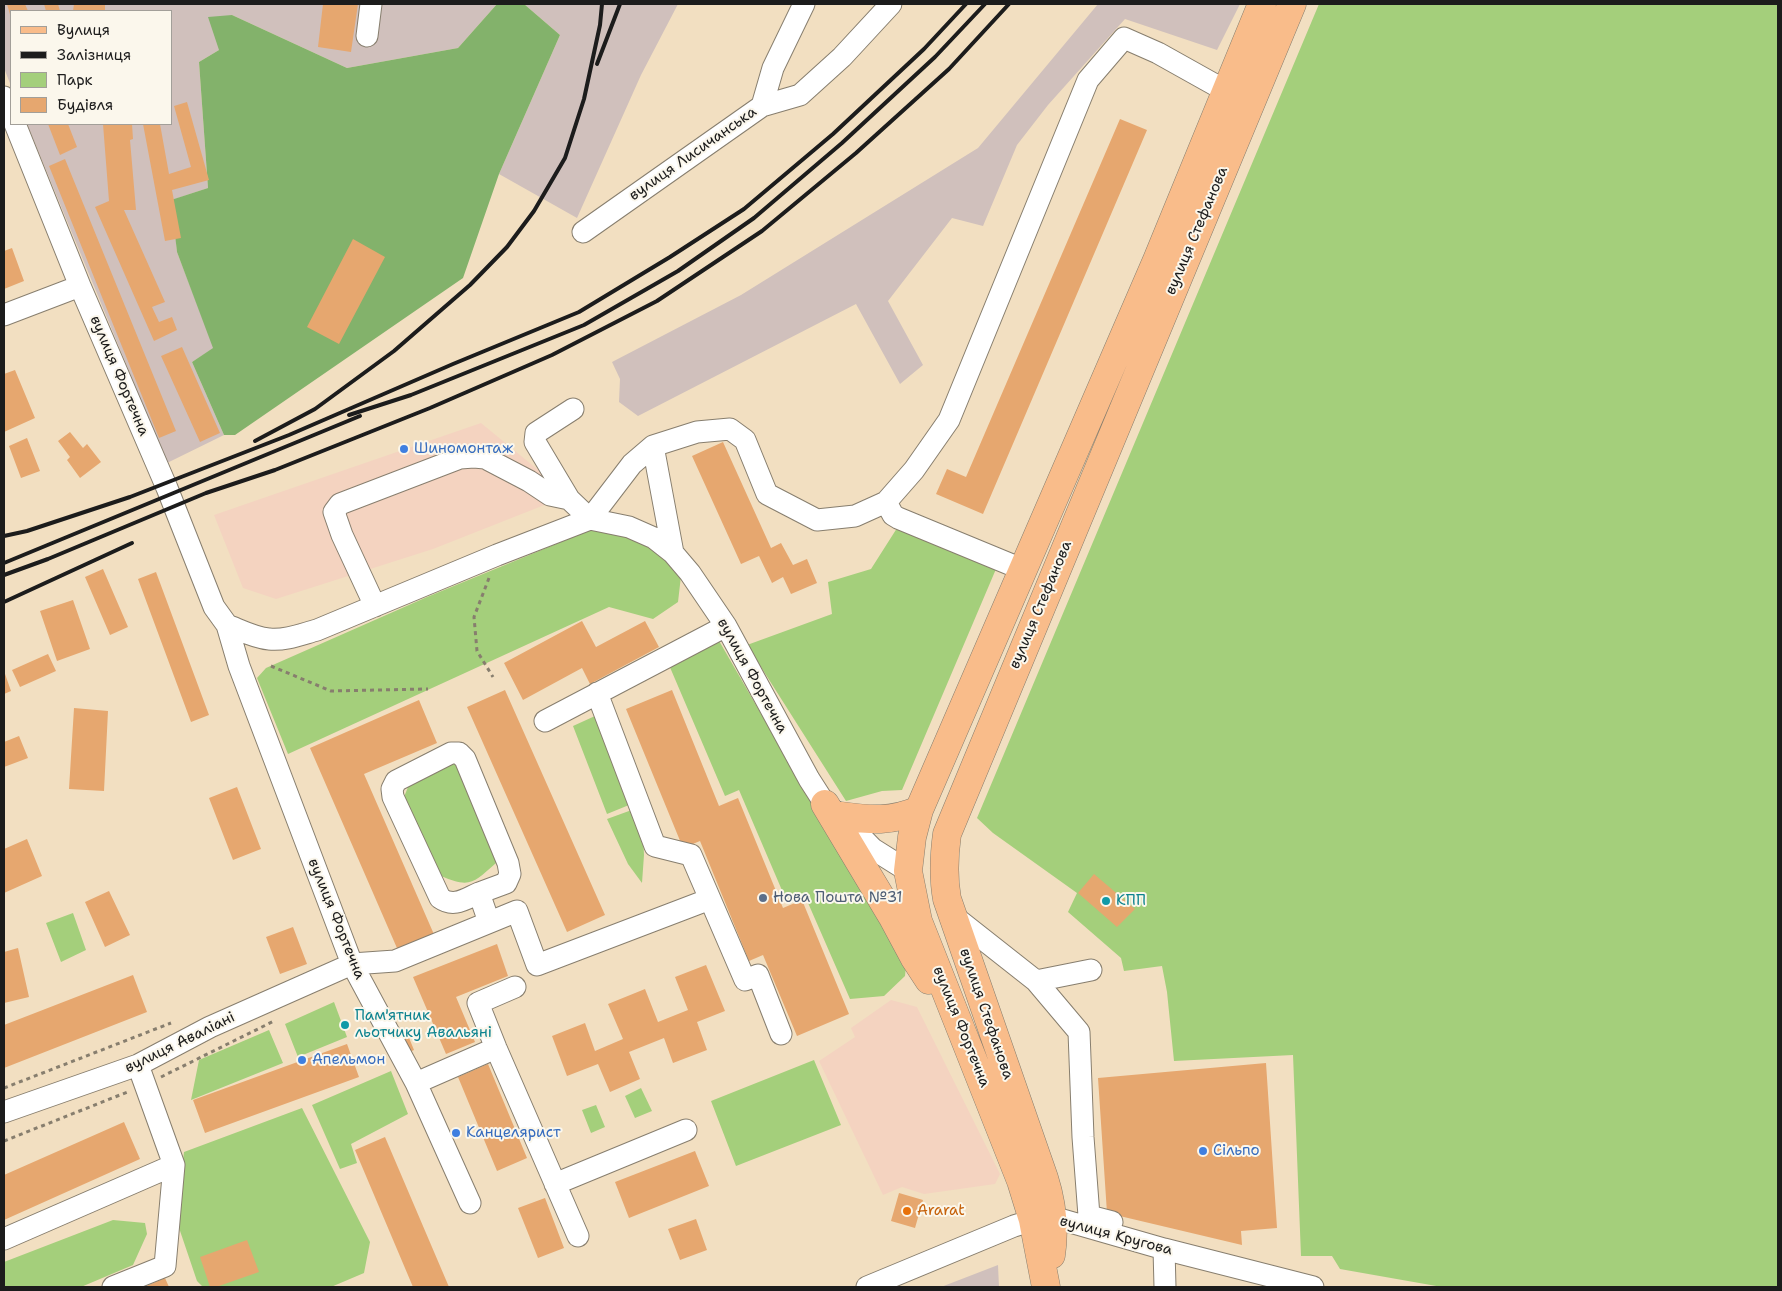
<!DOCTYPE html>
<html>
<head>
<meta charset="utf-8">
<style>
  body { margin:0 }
  #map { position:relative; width:1782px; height:1291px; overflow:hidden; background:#f2dfc1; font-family:"Shantell Sans",sans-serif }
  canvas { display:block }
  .frame { position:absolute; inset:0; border:5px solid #1c1c1c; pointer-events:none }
  .legend { position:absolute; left:10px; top:10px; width:162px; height:115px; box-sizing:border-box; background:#fbf7ec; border:1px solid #a29f99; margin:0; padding:6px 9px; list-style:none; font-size:15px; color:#1c1c1c }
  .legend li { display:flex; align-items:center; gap:10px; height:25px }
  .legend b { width:25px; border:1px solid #a29f99 }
</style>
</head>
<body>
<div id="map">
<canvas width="1782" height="1291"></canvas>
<div class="frame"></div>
<ul class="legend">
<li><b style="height:6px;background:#f9bc8a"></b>Вулиця</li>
<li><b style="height:6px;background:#1c1c1c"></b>Залізниця</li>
<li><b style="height:14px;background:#a4cf7b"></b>Парк</li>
<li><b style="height:14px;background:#e6a76f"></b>Будівля</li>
</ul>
</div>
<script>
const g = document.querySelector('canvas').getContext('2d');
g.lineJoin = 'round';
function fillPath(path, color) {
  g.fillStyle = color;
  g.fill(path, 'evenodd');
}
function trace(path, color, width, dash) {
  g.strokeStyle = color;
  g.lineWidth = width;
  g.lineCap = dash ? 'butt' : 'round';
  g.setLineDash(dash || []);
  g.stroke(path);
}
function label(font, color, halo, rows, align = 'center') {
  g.font = font + ' "Shantell Sans",sans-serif';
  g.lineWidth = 4;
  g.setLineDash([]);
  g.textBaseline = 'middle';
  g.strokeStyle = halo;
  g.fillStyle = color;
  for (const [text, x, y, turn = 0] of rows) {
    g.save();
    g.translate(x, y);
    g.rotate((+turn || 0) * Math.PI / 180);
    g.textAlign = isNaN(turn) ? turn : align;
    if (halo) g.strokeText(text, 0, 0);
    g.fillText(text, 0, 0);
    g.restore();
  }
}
const built = new Path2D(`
  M481 423 559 487 547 504 433 549 276 599 243 588 214 515Z
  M891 1000 917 1007 1000 1174 995 1184 924 1194 902 1187 883 1195 819 1061 855 1037 851 1028Z`);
const industrial = new Path2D(`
  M4 4H497L458 48 347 68 232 15 219 50 199 62 208 188 172 200 177 252 214 348 192 362 224 435 167 463 27 124H171V11H11V86L4 68Z
  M524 4H678L641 75 577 218 499 174 560 35Z
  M1098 4H1240L1217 50 1125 19 1048 105 1017 145 983 226 952 218 888 301 923 365 900 384 856 304 638 416 619 402 620 379 612 362 741 295 978 148Z
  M998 1265 999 1287H941Z`);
const green = new Path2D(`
  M1319 4H1778V1287H1442L1340 1269 1332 1256H1301L1293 1055 1174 1061 1167 992 1162 966 1124 971 1121 958 1068 912 1077 893 993 833 977 818Z
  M899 525 996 569 902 790 882 791 846 801 747 645 832 614 828 582 871 569Z
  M595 528 648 542 681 576 678 602 653 619 609 607 288 754 257 678 266 668 427 597Z
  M718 639 906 966 905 976 884 996 850 999 805 896 787 902 739 790 725 796 669 665Z
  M595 716 629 805 607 814 573 726Z
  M454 760 493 835 496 863C474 882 471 889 441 876L404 797 410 782Z
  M640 807 642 813 644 855 642 883 628 864 607 819Z
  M73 913 86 950 61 962 46 923Z
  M334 1002 347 1037 298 1057 285 1024Z
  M269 1030 283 1063 191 1100 199 1060Z
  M814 1060 841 1125 736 1166 711 1101Z
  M391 1071 408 1114 351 1144 357 1163 340 1169 312 1105Z
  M641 1088 652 1111 635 1118 625 1096Z
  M596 1105 605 1127 591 1133 582 1110Z
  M302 1108 370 1242 364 1273 331 1287H203L197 1281 176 1219 184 1152Z
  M113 1220 145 1223 147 1234 133 1265 81 1287H4V1262Z`);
const forest = new Path2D(`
  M497 4H524L560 35 499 174 463 278 235 435H224L192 362 213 348 177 252 171 200 208 188 199 62 219 50 208 17 232 15 347 68 458 48Z`);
const building = new Path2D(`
  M7 4H25L28 11H11V18Z
  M44 4H58L60 11H46Z
  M74 4H105V11H73Z
  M323 4H358L351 52 318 47Z
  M187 102 209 180 172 190 181 238 165 241 143 124H160L169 174 191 167 174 106Z
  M1120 119 1147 130 983 514 936 494 947 469 966 477Z
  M48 124H68L77 147 60 155Z
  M103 124H132L133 139 130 140 136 210H124L165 302 152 307 159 322 172 317 177 330 154 341 95 207 109 201Z
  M65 159 176 431 159 438 49 166Z
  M353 239 385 257 339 344 307 327Z
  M12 248 24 281 4 289V251Z
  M182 347 220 433 200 442 161 356Z
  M15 370 35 418 4 432V374Z
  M70 432 83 448 87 444 101 462 80 478 67 460 70 457 58 441Z
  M27 438 40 471 21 478 9 446Z
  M723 442 771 548 781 543 793 565 807 559 817 583 791 594 783 577 772 583 759 556 741 564 692 456Z
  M103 569 128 627 110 635 85 577Z
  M156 572 209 715 191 722 138 579Z
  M73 600 90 649 57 661 40 611Z
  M582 621 596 647 645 621 659 647 590 684 582 668 523 700 504 663Z
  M48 654 56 671 20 687 12 670Z
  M4 671 11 691 4 694Z
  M505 690 605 915 567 932 467 707Z
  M672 690 719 806 738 798 783 908 802 900 849 1014 797 1036 763 955 749 961 700 841 683 848 626 709Z
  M419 700 437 743 364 774 436 939 400 955 310 748Z
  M74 708 108 711 104 791 69 789Z
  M19 736 28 758 4 767V742Z
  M237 787 261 849 233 860 209 798Z
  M27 839 42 876 4 893V849Z
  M1094 874 1135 909 1117 927 1078 893Z
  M109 891 130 935 105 947 85 902Z
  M293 927 307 964 280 974 266 937Z
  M497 944 508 976 456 997 475 1042 446 1054 413 977Z
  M18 948 29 997 4 1003V952Z
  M706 965 725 1011 697 1022 707 1050 673 1063 664 1038 629 1052 640 1079 610 1092 598 1064 567 1076 552 1036 585 1023 595 1051 623 1039 608 1004 645 989 658 1022 688 1010 675 977Z
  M133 975 147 1012 4 1068V1025Z
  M405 1028 414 1050 405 1054 395 1032Z
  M347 1044 359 1077 205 1133 193 1100Z
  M1266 1063 1277 1228 1241 1231 1242 1245 1107 1213 1098 1078Z
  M488 1064 527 1158 497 1171 458 1077Z
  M124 1122 140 1159 4 1220V1175Z
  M385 1137 449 1287H413L355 1150Z
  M695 1151 709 1186 629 1218 615 1182Z
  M899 1193 923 1200 915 1228 891 1221Z
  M545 1198 564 1248 538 1258 518 1208Z
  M696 1219 707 1250 680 1260 668 1229Z
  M247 1240 259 1272 216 1287H210L200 1257Z
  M165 1278 169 1287H144Z`);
const path = new Path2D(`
  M489 578 474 617 477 651 493 677
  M271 666 331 691 428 689
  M161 1077 274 1021
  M4 1088 171 1023
  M4 1141 130 1091`);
const minor = new Path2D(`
  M367 36 371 4
  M4 97 11 116
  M762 106 800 95 842 57 891 4
  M15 124 80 286 167 488 214 607 227 625 239 666 352 964 416 1083 470 1203
  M583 232 762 106 773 68 804 4
  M4 315 80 286
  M653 446 673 553
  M569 499 535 442 536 433 573 409
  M886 502 893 515 898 518 1024 570
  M375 606 342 535 334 512 340 504 460 458 474 457 485 458 529 481 550 495 569 499 590 519 632 464 653 446 697 432 730 429 745 440 767 494 817 520 855 516 886 502 914 470 949 420 1088 80 1124 38 1158 53 1226 91
  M227 625C240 630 255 638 269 639 285 641 302 634 317 630L497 555 590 519 629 527 654 538 673 553 690 573 726 626 809 779 825 804 841 816 873 849 908 871
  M597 693 655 846 691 855 710 899
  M545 721 726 626
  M479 893 506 883 510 874 508 863 465 759 459 753H451L396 781 392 789 393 797 440 898C454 908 465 899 479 893L489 922
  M951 914 1036 981 1091 970
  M1036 981 1079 1032 1083 1137 1089 1216 1112 1222
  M515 987 478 1003 496 1048 578 1236
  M416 1083 496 1048
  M4 1112 138 1065 210 1027 352 964 395 961 517 911 537 965 710 899 745 980 758 975 781 1034
  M555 1184 686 1130
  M4 1239 174 1165
  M1164 1249 1165 1287
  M113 1287 165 1266 174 1165 138 1065
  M867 1287 1014 1226C1032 1220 1044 1218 1063 1220L1164 1249 1313 1287`);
const major = new Path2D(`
  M825 804 892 916 914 957 929 980
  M841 816C871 820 891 822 919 810
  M1051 1255C1055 1229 1052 1203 1044 1178L947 899C943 877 944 856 947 834L1292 4
  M1046 1287 1033 1220 1021 1181 918 921 908 871 912 837 919 810 1157 260 1262 4`);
const rail = new Path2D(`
  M597 64 620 4
  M349 415 411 395 584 325 678 271 754 218 842 143 935 57 985 4
  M255 441 315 409 394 351 470 285 507 247 534 211 565 158 584 99 600 25 602 4
  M4 536 27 531 130 497 289 435 453 364 579 312 670 257 744 209 833 134 924 49 966 4
  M4 563 360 416
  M4 575 48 559 206 493 275 470 430 408 552 355 657 301 762 231 856 153 949 69 1009 4
  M4 602 132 543`);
const markers = [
  [404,449,5,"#3f7fe0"],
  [763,898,5,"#5c6f8a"],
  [1106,901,5,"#0f9aa8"],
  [345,1025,5,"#0f9aa8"],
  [302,1060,5,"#3f7fe0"],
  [456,1133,5,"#3f7fe0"],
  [1203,1151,5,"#3f7fe0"],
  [907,1211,5,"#e8710a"]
];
const streetNames = [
  ["вулиця Лисичанська",693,154,-35],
  ["вулиця Стефанова",1197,231,-67],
  ["вулиця Фортечна",119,376,67],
  ["вулиця Стефанова",1041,605,-67],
  ["вулиця Фортечна",752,676,61],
  ["вулиця Фортечна",336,919,68],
  ["вулиця Стефанова",986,1014,71],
  ["вулиця Фортечна",961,1027,68],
  ["вулиця Аваліані",180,1043,-26],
  ["вулиця Кругова",1116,1236,15]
];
const shopNames = [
  ["Шиномонтаж",414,449],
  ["Апельмон",312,1060],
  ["Канцелярист",466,1133],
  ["Сільпо",1213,1151]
];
const serviceNames = [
  ["Нова Пошта №31",773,898]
];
const cultureNames = [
  ["КПП",1116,901],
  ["Пам'ятник",355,1016],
  ["льотчику Авальяні",355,1033]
];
const foodNames = [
  ["Ararat",917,1211]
];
fillPath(built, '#f4d3c0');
fillPath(industrial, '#d0c0bc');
fillPath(green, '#a4cf7b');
fillPath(forest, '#83b26b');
fillPath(building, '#e6a76f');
trace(minor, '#877e6e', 23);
trace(major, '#877e6e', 29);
trace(path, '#877e6e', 3, [4, 4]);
trace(minor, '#fff', 21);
trace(major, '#f9bc8a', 28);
trace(rail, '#1c1c1c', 4);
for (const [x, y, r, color] of markers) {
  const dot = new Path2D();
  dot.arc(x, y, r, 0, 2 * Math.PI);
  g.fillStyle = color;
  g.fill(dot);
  trace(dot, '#fbf7ec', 2);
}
label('15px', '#1c1c1c', '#fbf7ec', streetNames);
label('15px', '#366cbe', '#fbf7ec', shopNames, 'left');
label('15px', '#4e5e75', '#fbf7ec', serviceNames, 'left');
label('15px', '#0d838f', '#fbf7ec', cultureNames, 'left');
label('15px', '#c56008', '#fbf7ec', foodNames, 'left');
</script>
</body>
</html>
